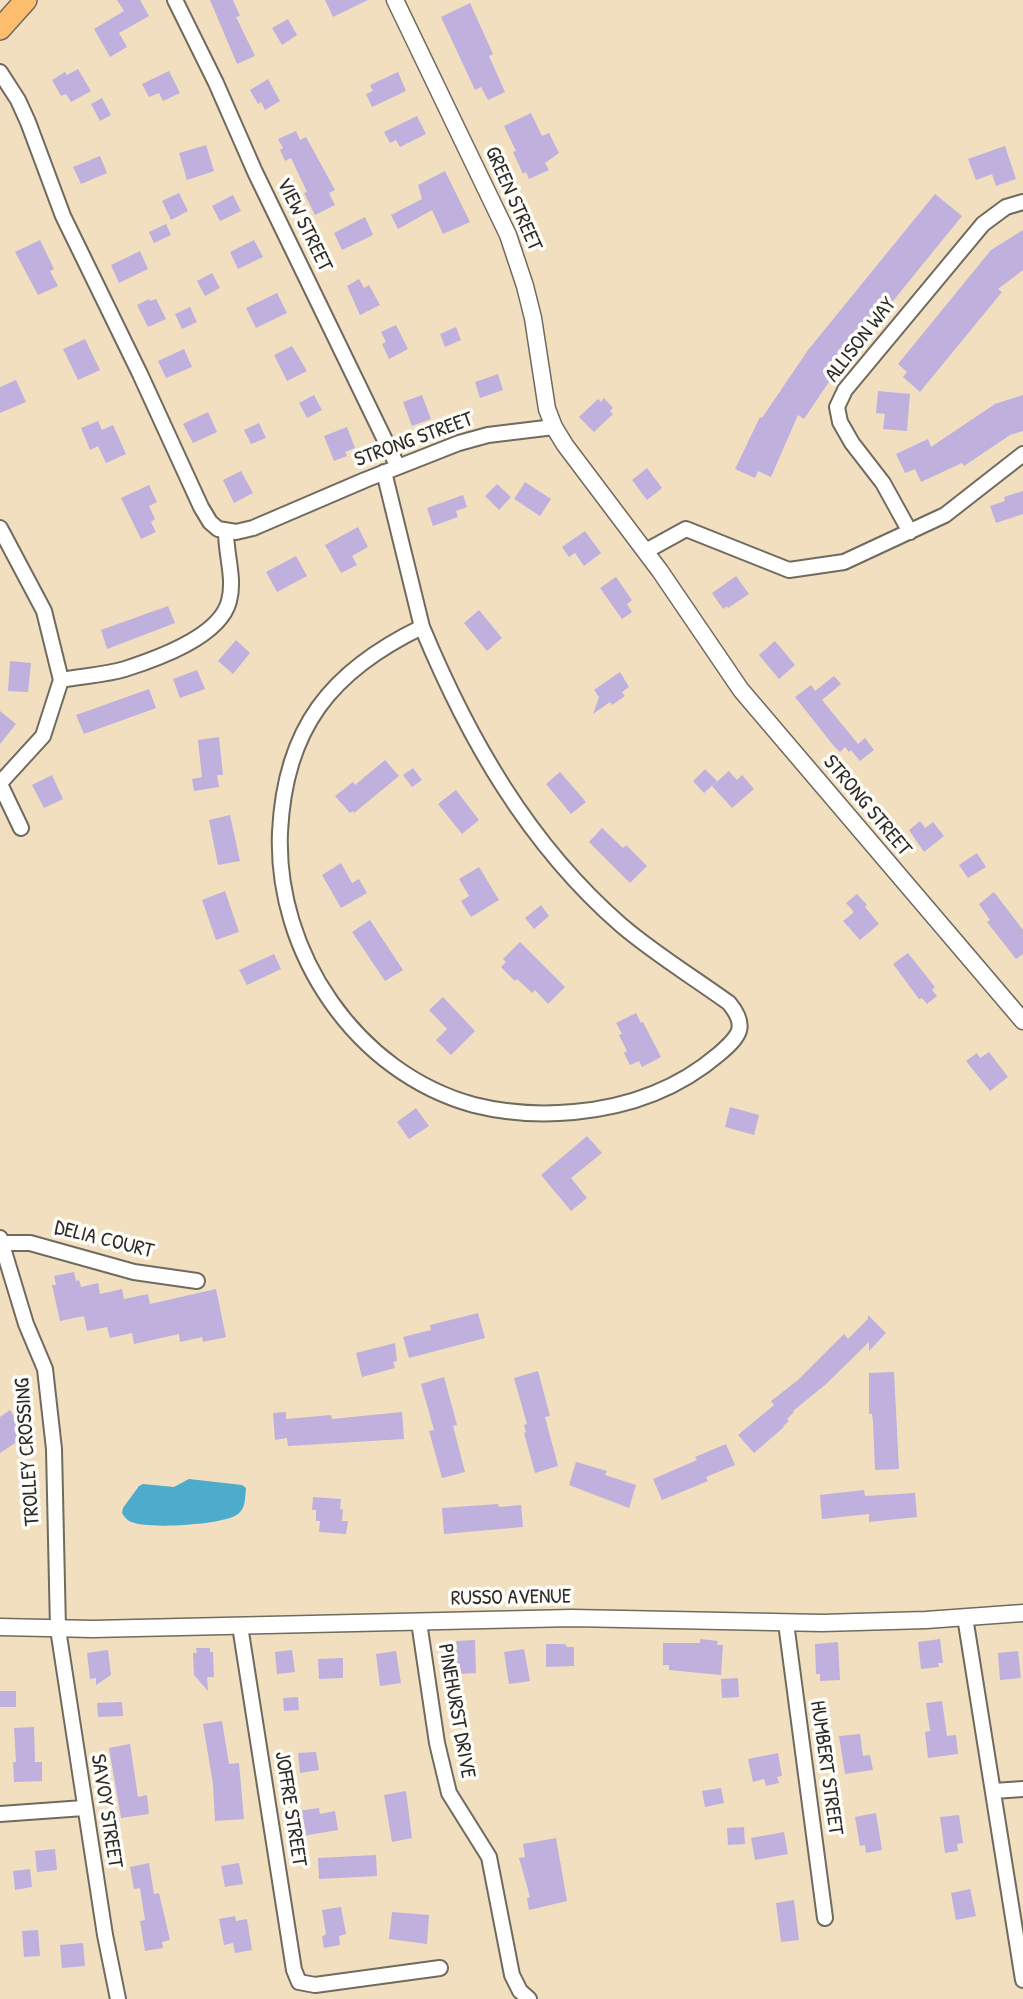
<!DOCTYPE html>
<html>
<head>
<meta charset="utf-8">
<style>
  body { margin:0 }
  canvas { display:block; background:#f1dfc0 }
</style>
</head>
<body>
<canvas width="1023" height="1999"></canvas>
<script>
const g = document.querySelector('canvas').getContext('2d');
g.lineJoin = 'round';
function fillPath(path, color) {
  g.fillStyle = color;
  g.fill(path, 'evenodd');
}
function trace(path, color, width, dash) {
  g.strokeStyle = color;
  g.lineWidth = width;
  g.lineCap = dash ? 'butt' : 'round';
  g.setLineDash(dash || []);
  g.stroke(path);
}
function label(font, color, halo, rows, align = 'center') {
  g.font = font + ' "Patrick Hand",sans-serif';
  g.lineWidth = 7;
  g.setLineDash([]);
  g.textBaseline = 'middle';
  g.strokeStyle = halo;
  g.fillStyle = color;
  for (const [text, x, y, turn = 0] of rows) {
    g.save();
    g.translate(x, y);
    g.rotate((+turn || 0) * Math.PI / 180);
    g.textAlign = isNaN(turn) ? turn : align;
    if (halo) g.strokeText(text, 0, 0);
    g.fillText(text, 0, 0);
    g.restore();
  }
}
const water = new Path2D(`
  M189 1479 242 1485 246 1488C245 1497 246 1508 238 1514 225 1525 144 1530 129 1521 126 1519 124 1516 122 1513L123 1508 139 1486 143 1484 174 1487Z`);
const building = new Path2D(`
  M117 0H140L149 16 119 33 127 47 110 57 94 29 124 11Z
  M210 0H233L240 16 236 17 255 56 237 64Z
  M325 0H368L333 17Z
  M470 3 493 54 489 56 505 92 488 100 481 87 475 90 441 17Z
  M288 19 297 35 282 45 272 28Z
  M78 69 91 91 71 102 66 94 61 96 52 80 65 72 67 75Z
  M169 71 180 93 163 101 159 93 149 97 142 84Z
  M398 72 406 91 372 107 366 94 373 91 370 85Z
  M268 79 280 101 265 110 261 102 258 104 250 90Z
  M102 98 111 115 100 121 91 104Z
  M531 113 542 136 549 133 559 153 545 163 549 170 529 179 526 172 523 174 513 152 516 151 504 126Z
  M417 116 426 134 400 147 396 140 390 143 384 132Z
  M296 131 300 140 306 137 335 190 329 193 335 205 315 215 304 193 307 192 291 158 285 161 280 150 283 148 278 139Z
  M206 145 214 171 187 180 179 153Z
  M1005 146 1016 179 996 186 992 174 976 180 968 159Z
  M100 156 107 173 81 184 73 167Z
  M445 171 470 222 443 234 432 210 398 229 391 215 422 199 418 185Z
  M179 193 188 211 171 220 162 201Z
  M935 194 962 216 837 370 804 419 798 415 771 477 758 471 755 478 735 469 760 417 762 418 808 350Z
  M233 195 241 211 220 221 212 206Z
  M365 217 373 235 342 250 334 233Z
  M166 224 171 235 154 243 149 232Z
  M1023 230V270L998 289 1002 292 920 392 903 377 907 372 898 364 991 250Z
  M40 240 54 269 50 271 58 286 38 295 15 252Z
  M254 240 263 257 238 269 230 252Z
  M140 251 148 269 119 283 111 265Z
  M212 273 220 288 205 296 197 281Z
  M359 279 364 288 369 285 380 305 360 315 347 286Z
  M277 293 287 313 256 328 246 308Z
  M149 299 150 301 156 299 166 319 148 327 137 305Z
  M190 307 197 322 182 329 175 314Z
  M396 325 408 349 389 359 382 344 386 342 381 332Z
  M456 327 461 340 445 347 440 334Z
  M85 339 100 370 78 380 63 349Z
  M292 346 307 371 287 381 274 355Z
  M184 349 192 367 166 378 158 361Z
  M498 374 503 390 480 398 475 382Z
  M16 380 26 402 0 413V387Z
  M878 391 910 394 907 431 883 429 885 414 876 413Z
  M314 395 322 410 307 418 299 403Z
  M422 395 431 419 412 426 403 402Z
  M1023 395V431L1010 435 964 466 962 463 921 482 915 469 905 473 896 454 928 439 931 447 995 404Z
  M604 398 613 408 610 411 613 414 594 432 579 417 598 399 601 402Z
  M208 412 217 432 193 443 183 424Z
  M98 421 102 430 113 425 126 454 106 463 98 446 90 450 81 428Z
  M259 423 266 438 251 444 244 430Z
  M347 427 355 448 345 452 347 456 334 461 324 436Z
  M647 468 662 488 647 500 632 480Z
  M241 471 253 493 234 503 223 480Z
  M525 482 551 499 540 516 514 499Z
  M497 484 511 497 499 510 485 496Z
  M149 485 157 502 149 506 155 519 151 522 156 532 141 539 121 498Z
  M1023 491V514L996 523 990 506 1005 501 1004 497Z
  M463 495 467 507 456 511 458 517 433 526 427 508Z
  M358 527 368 547 352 556 357 565 341 573 325 545Z
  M585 531 601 553 584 566 575 553 569 557 562 547Z
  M296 556 307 576 277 592 266 572Z
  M736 576 749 594 728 608 727 606 723 609 712 593Z
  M616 577 632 600 627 604 632 612 622 619 600 588Z
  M168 606 175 623 107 649 101 630Z
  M479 610 502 638 487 651 464 623Z
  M236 640 250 653 233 674 218 661Z
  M775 641 795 665 779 679 759 655Z
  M10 661 31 663 28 692 8 691Z
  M197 670 205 689 180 698 173 679Z
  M620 672 629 687 622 692 625 696 612 705 610 702 593 714 599 697 594 690Z
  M834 676 841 684 822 700 858 744 865 738 874 750 860 761 851 750 849 752 845 747 840 752 833 745 795 697 811 685 815 691Z
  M149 689 156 708 84 734 76 715Z
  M0 711 16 724 0 744Z
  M219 737 223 775H217L219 787 194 791 192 779 202 777 198 740Z
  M385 760 399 776 354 813 353 811 350 813 335 796 353 782 355 785Z
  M413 768 422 780 412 787 403 775Z
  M705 769 717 781 704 793 693 781Z
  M729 771 737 780 742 775 754 789 732 808 712 786Z
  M560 772 586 802 571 814 546 784Z
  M52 775 63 799 44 808 32 785Z
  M456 790 479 820 462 834 438 804Z
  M230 815 240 861 218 865 209 820Z
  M920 821 925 828 933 822 944 836 924 852 909 830Z
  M602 828 623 848 626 845 647 866 630 883 589 842Z
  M977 853 986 867 968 878 959 865Z
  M341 863 352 883 359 879 367 893 341 908 322 875Z
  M479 867 499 900 471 917 461 901 469 896 459 879Z
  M225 891 239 932 216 940 202 900Z
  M994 892 1023 930V954L1016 959 987 922 990 920 979 904Z
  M857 894 867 905 865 907 879 924 860 940 843 921 854 912 846 903Z
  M541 905 549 916 534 929 525 918Z
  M370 920 403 970 385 981 352 932Z
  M520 942 565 987 548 1004 535 990 532 993 517 979 515 981 501 967 506 962 503 959Z
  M908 953 935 987 932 990 937 996 927 1004 922 998 919 999 893 964Z
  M274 954 281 969 247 985 239 970Z
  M443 997 475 1031 451 1055 436 1040 447 1029 429 1010Z
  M636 1013 641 1023 643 1022 661 1057 642 1067 639 1061 630 1065 624 1053 627 1051 619 1035 622 1034 616 1023Z
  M989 1052 1008 1077 990 1091 966 1061 977 1053 980 1058Z
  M730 1107 759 1115 754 1135 725 1127Z
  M416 1108 429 1126 409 1139 397 1122Z
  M587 1136 602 1153 571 1178 587 1198 571 1211 541 1175Z
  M74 1272 76 1281 79 1280 81 1287 98 1283 100 1294 122 1289 124 1299 148 1294 150 1304 216 1289 226 1337 203 1342 202 1337 180 1342 179 1334 134 1344 132 1333 110 1338 107 1327 87 1331 84 1316 60 1321 52 1285H56L54 1276Z
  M478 1313 485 1338 409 1358 403 1337 431 1330 430 1325Z
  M868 1315 886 1333 869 1351V1342L825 1385 793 1411 794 1412 787 1419 789 1421 783 1426 784 1427 754 1453 738 1435 774 1405 771 1401 798 1380 844 1334 848 1339 868 1319Z
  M395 1343 397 1361 393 1362 395 1368 362 1377 356 1353Z
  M538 1371 550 1416 545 1417 558 1466 535 1473 524 1433 526 1432 524 1425 527 1424 514 1378Z
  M894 1372 899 1469 875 1470 873 1422 872 1414H869V1373Z
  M444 1377 457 1425 453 1426 465 1472 442 1478 429 1431 434 1430 421 1384Z
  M10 1410 26 1436 0 1453V1417Z
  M286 1412V1419L331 1415 332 1419 402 1412 404 1439 288 1446 287 1438 275 1440 273 1413Z
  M726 1444 735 1465 706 1477 708 1481 662 1500 653 1479 697 1460 695 1457Z
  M576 1462 607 1471 605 1475 636 1485 629 1508 569 1485Z
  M864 1490 865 1496 915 1493 917 1517 869 1522V1514L822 1519 820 1495Z
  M313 1497 341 1499 340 1509 343 1510 342 1521H348L346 1534 319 1532 320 1521H316V1510H312Z
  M498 1504 499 1507 521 1505 523 1527 444 1534 442 1508Z
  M700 1639 718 1641 717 1645H723L721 1675 669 1670V1665H663V1643H700Z
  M940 1639 943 1663H938L939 1667 921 1669 918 1642Z
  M475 1640 476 1673 458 1674 457 1664 451 1665 450 1648H457L456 1641Z
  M838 1642 840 1680 820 1681V1674H816L815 1644Z
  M546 1644H565L567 1647H574V1666L546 1667Z
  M196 1648H210V1652H213L214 1677H207L208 1691 194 1675 193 1653H197Z
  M524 1649 530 1681 509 1684 504 1652Z
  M108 1650 111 1675 96 1685V1678L90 1679 87 1653Z
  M292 1650 295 1672 277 1674 275 1652Z
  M396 1651 401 1683 380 1686 376 1654Z
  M1018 1651 1021 1678 1000 1680 998 1653Z
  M343 1658V1678L319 1679 318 1659Z
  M738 1678 739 1697 722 1698 721 1679Z
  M0 1691H16V1707H0Z
  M298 1697 299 1710 284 1711 283 1698Z
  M942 1701 947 1736 956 1735 958 1754 928 1758 925 1732 930 1731 926 1703Z
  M122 1702 123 1716 98 1717 97 1703Z
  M222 1721 229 1764 239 1763 244 1819 215 1821 213 1784 203 1724Z
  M34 1727 35 1762H42V1781L14 1782 13 1762H16L14 1728Z
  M860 1734 863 1756 870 1755 873 1770 845 1774 839 1736Z
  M130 1744 138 1797 147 1795 149 1814 121 1818 109 1748Z
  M316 1752 319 1770 300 1773 298 1753Z
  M778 1753 782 1776 777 1777 779 1783 766 1786 764 1779 753 1782 748 1759Z
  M721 1788 724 1803 705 1807 702 1791Z
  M406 1791 412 1838 392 1842 384 1795Z
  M319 1808 320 1814 335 1811 338 1830 302 1836 298 1811Z
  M876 1813 882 1850 866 1853 865 1845 860 1846 855 1817Z
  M959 1815 963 1843 957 1844 958 1851 945 1853 940 1817Z
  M744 1827 745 1844 728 1845 727 1828Z
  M784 1832 788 1854 755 1860 751 1838Z
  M556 1838 567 1901 529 1910 527 1898 530 1897 519 1858 525 1857 523 1844Z
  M55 1849 57 1870 37 1872 35 1851Z
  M376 1855 377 1876 319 1879 318 1858Z
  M149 1863 154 1894 159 1893 170 1940 162 1942 163 1948 145 1951 140 1921 145 1920 140 1888 134 1889 130 1867Z
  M239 1863 243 1884 225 1887 221 1866Z
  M30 1869 32 1887 15 1890 13 1871Z
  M970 1889 976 1916 956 1920 951 1893Z
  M794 1900 799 1940 781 1942 776 1903Z
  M341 1907 346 1934 339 1936 340 1945 324 1948 322 1937 326 1934 322 1910Z
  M392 1912 429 1915 427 1944 389 1939Z
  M235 1916 236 1921 247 1919 252 1950 235 1953 233 1943 224 1945 219 1919Z
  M38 1930 40 1956 24 1957 22 1931Z
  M83 1943 85 1966 62 1968 60 1945Z`);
const minor = new Path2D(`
  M175 0 216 83 255 172 398 467
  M0 72 18 100 28 122 63 216 140 374 201 507 210 522 218 529 236 532 253 528 365 480 459 443 488 435 554 427
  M384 472 422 627C331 671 285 728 280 832 275 952 356 1073 474 1105 506 1113 542 1115 574 1112 629 1107 677 1090 719 1054 740 1036 748 1026 729 1003 693 977 655 954 621 925 528 844 468 738 422 627
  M0 528 44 611 61 680 43 736 0 783
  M910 532 883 483 852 443 840 422 837 407 845 390 983 224 1006 207 1023 202
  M646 551 686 529 789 570 844 562 945 515 1023 454
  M61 680C82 676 105 675 125 669 156 659 220 637 229 601 235 579 226 555 226 532
  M0 784 21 828
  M0 1238 26 1324 45 1369 54 1449 58 1629 105 1935 118 1999
  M2 1243H30L134 1272 197 1281
  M965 1617 1023 1980
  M419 1622 437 1743 449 1793 489 1857 512 1975 520 1991 529 1999
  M786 1623 825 1918
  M240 1626 294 1970 299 1982 315 1985 440 1968
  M994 1791 1023 1789
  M0 1814 84 1808`);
const tertiary = new Path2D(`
  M395 0 508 235 525 286 533 318 547 409 554 427 565 445 660 571 741 690 1023 1021
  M0 1627 93 1629 572 1618 822 1623 926 1620 1023 1613`);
const primary = new Path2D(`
  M0 29 26 0`);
const streetNames = [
  ["GREEN STREET",513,199,66],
  ["VIEW STREET",304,225,64],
  ["ALLISON WAY",861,340,-52],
  ["STRONG STREET",414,440,-20],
  ["STRONG STREET",867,806,50],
  ["DELIA COURT",104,1240,14],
  ["TROLLEY CROSSING",28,1452,-94],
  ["RUSSO AVENUE",511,1598,-1],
  ["PINEHURST DRIVE",456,1711,80],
  ["HUMBERT STREET",826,1768,82],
  ["JOFFRE STREET",290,1809,81],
  ["SAVOY STREET",106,1811,81]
];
fillPath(water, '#4dabcc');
fillPath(building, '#bfb0de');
trace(minor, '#706a5f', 18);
trace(tertiary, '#706a5f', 19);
trace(primary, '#706a5f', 24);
trace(minor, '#fff', 14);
trace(tertiary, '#fff', 16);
trace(primary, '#fcbd6f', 21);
label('21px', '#2b2b2b', '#fdfcf7', streetNames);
</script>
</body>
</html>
